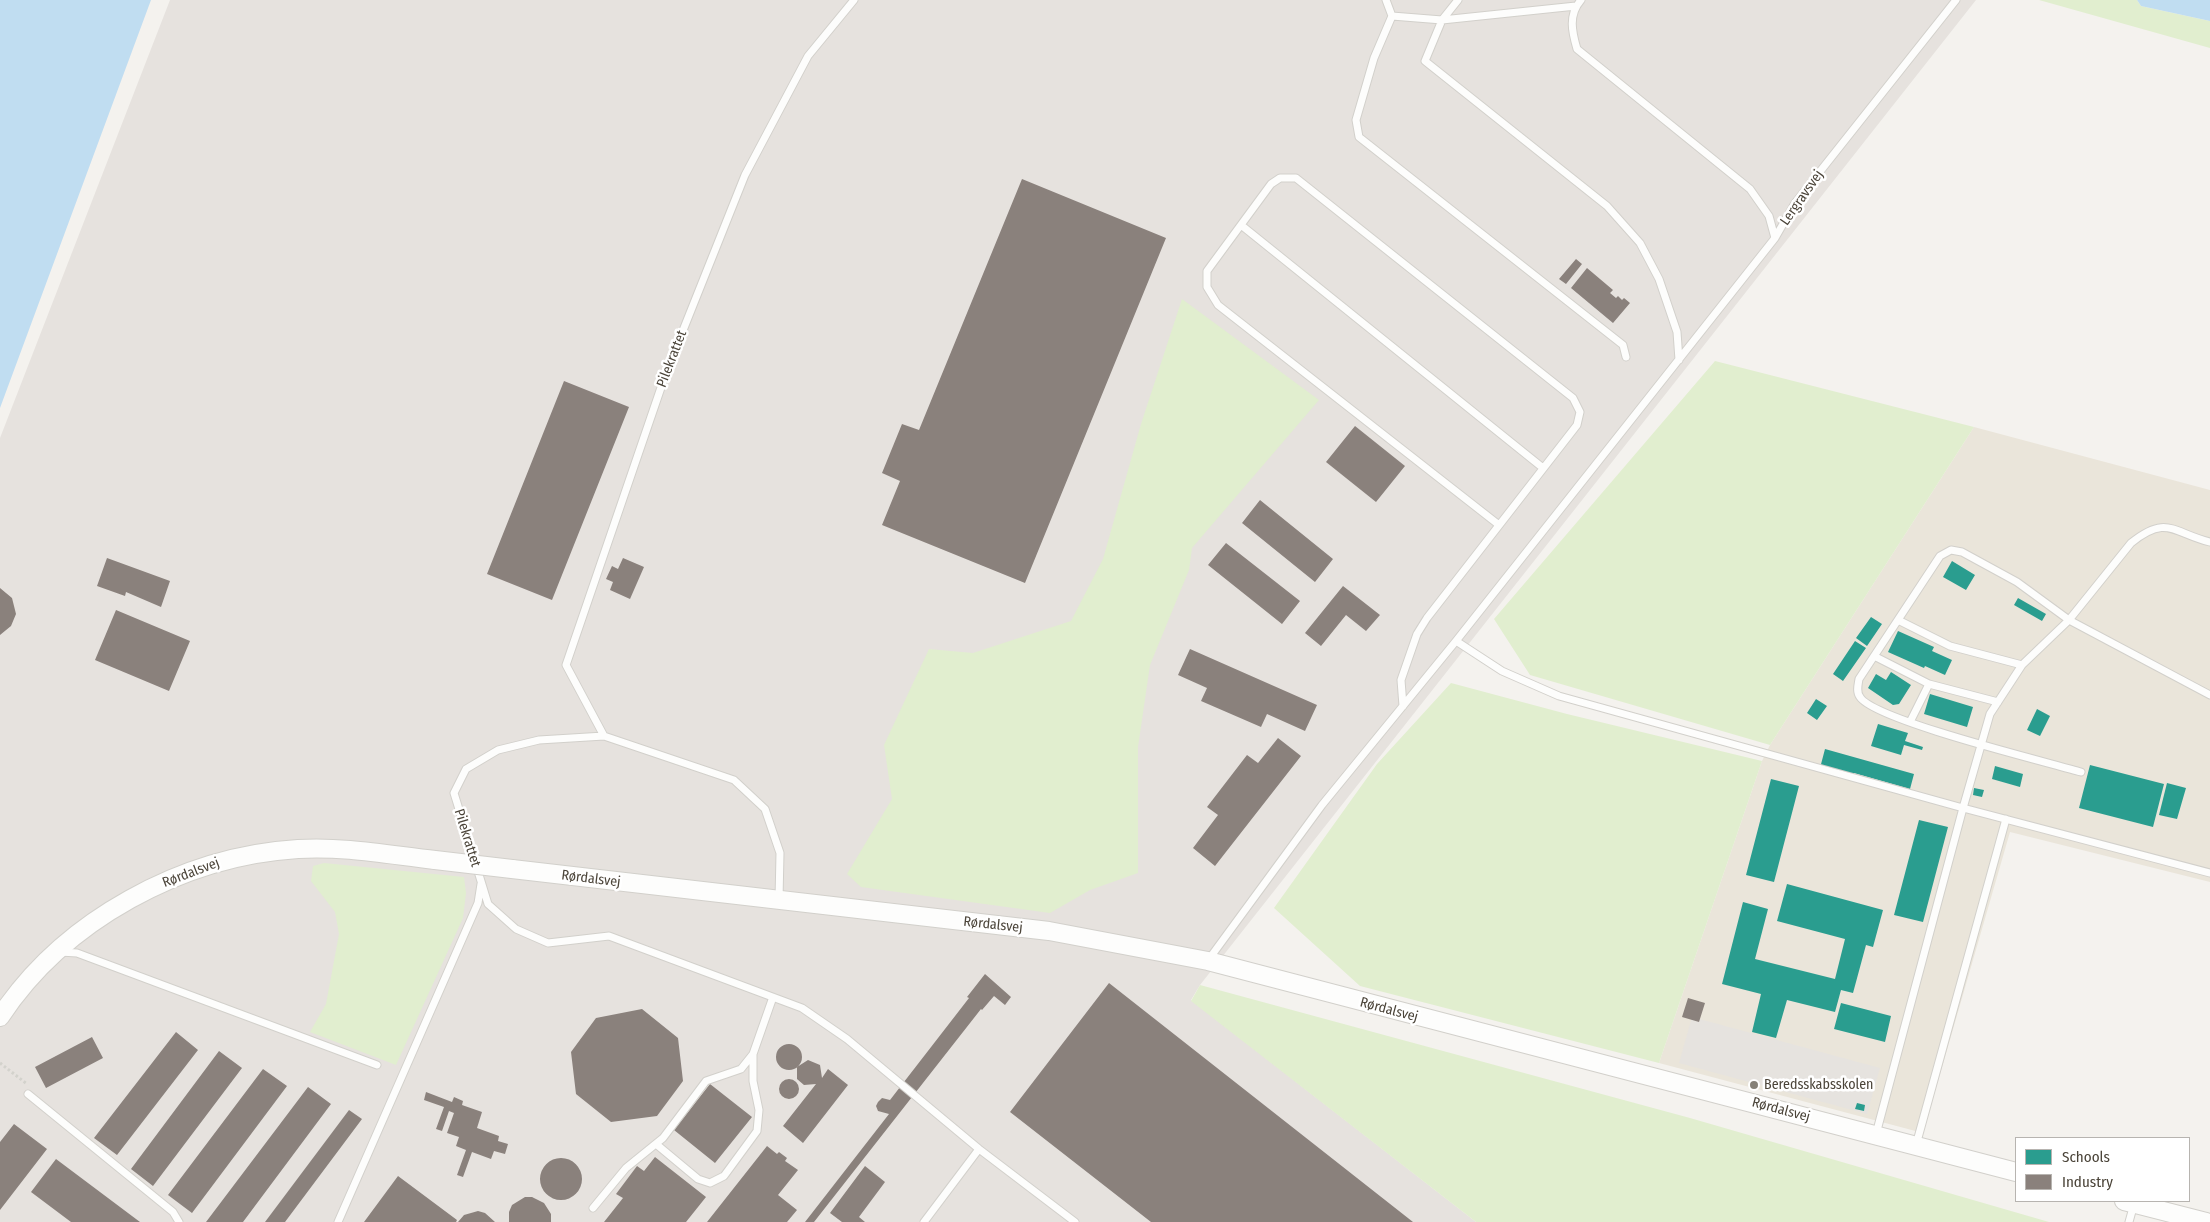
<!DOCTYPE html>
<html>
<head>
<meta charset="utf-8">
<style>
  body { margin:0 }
  #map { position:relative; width:2210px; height:1222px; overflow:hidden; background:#f4f2ee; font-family:"Fira Sans Condensed",sans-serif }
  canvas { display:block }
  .legend { position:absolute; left:2015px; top:1137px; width:175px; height:65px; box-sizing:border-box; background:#fff; border:1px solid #b7b4b0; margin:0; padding:6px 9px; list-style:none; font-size:15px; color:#4b4439 }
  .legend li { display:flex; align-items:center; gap:10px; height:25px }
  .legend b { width:25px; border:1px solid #b7b4b0 }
</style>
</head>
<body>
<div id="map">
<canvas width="2210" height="1222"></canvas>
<ul class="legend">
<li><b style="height:14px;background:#2a9d8f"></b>Schools</li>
<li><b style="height:14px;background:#8a817c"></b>Industry</li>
</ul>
</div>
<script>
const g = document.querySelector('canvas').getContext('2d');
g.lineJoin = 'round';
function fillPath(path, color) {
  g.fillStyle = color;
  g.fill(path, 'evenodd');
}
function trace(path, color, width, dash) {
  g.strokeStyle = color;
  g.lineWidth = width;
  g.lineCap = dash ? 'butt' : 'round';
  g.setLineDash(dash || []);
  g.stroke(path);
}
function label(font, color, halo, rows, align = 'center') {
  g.font = font + ' "Fira Sans Condensed",sans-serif';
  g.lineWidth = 5;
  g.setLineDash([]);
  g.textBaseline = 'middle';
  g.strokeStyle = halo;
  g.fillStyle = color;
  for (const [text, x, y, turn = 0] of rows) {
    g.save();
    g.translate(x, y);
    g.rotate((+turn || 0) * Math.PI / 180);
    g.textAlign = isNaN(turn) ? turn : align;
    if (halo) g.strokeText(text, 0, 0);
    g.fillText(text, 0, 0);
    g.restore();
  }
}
const industrial = new Path2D(`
  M170 0H1976L1200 985 1191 1000 1476 1222H0V438Z`);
const education = new Path2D(`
  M1974 427 2210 490V882L2010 832 1923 1133 1659 1063 1762 761 1770 745Z`);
const green = new Path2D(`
  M2039 0H2137L2141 6 2210 21V48Z
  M1182 299 1319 400 1192 548 1189 570 1150 665 1138 747V873L1090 890 1050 913 861 887 847 874 892 799 884 745 929 649 973 653 1071 621 1103 559 1141 424Z
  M1715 361 1974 427 1770 745 1530 675 1494 619Z
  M1451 683 1567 714 1762 761 1659 1063 1360 986 1274 908 1377 764Z
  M324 863 464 877 466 893 463 918 396 1065 310 1032 326 1004 339 934 335 912 311 881 313 866Z
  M1200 985 1690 1118 2049 1222H1476L1191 1001Z`);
const parking = new Path2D(`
  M1692 1017 1880 1068 1867 1114 1679 1063Z`);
const water = new Path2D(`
  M0 0H151L0 408Z
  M2137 0H2210V21L2141 6Z`);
const schools = new Path2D(`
  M1952 561 1975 575 1966 590 1943 577Z
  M2018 598 2046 614 2042 621 2014 605Z
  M1871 617 1882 624 1867 646 1856 638Z
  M1898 631 1934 647 1932 651 1952 660 1945 675 1925 666 1924 668 1888 652Z
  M1855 641 1866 648 1843 681 1833 674Z
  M1891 672 1911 685 1899 704 1893 705 1868 688 1876 674 1886 680Z
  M1930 694 1973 707 1967 727 1924 714Z
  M1816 699 1827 706 1817 720 1807 713Z
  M2037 709 2050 716 2040 736 2027 730Z
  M1878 724 1908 733 1905 741 1923 747 1922 750 1904 745 1901 755 1871 746Z
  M1825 749 1914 774 1910 789 1854 773 1853 777 1820 768Z
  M2090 765 2164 784 2153 827 2079 808Z
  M1995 766 2023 774 2020 787 1992 779Z
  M1771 779 1799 786 1774 882 1746 875Z
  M2167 783 2186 788 2177 819 2159 815Z
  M1974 788 1984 790 1982 797 1973 795Z
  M1919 820 1948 827 1923 922 1894 915Z
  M1787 884 1883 910 1873 947 1866 945 1853 993 1841 990 1835 1012 1787 1000 1776 1038 1752 1032 1761 994 1722 984 1743 902 1768 909 1755 959 1835 979 1845 939 1777 921Z
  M1841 1003 1891 1016 1885 1042 1834 1029Z
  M1857 1103 1865 1105 1864 1111 1855 1109Z`);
const industry = new Path2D(`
  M1022 179 1166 238 1025 583 882 525 900 481 882 473 902 424 919 430Z
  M1576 259 1582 264 1566 284 1559 279Z
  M1587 268 1613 290 1610 293 1616 298 1618 296 1622 300 1624 298 1630 303 1613 323 1571 288Z
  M564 381 629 407 552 600 487 574Z
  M1355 426 1405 466 1376 502 1326 462Z
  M1260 500 1333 559 1315 582 1242 523Z
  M1226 543 1300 601 1282 624 1208 565Z
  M107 558 170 581 161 607 126 592 125 596 97 586Z
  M623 558 644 567 630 599 610 590 613 582 606 579 612 566 618 569Z
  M1343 586 1380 615 1366 631 1346 615 1321 646 1305 633Z
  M0 588 12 598 16 614 11 626 0 635Z
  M116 610 190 641 169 691 95 660Z
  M1190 649 1317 705 1305 731 1267 714 1261 727 1201 701 1207 688 1178 675Z
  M1278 738 1301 756 1215 866 1193 848 1218 815 1207 807 1247 755 1258 763Z
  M985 974 1011 997 1005 1005 994 996 982 1010 981 1009 814 1222H805L889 1114 878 1111 876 1106 878 1102 882 1098 890 1100 969 998 967 997Z
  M1109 983 1413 1222H1151L1010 1112Z
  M1688 998 1705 1003 1699 1022 1682 1017Z
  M642 1009 678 1038 683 1081 657 1116 611 1122 576 1094 571 1052 596 1018Z
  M176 1032 198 1050 117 1155 94 1138Z
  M92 1037 103 1058 46 1088 35 1067Z
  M776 1057a13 13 0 1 1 26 0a13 13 0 1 1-26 0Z
  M219 1051 242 1068 153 1186 131 1169Z
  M808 1060 820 1065 822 1078 828 1069 848 1085 803 1143 783 1126 816 1084 804 1085 797 1079V1067Z
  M263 1069 287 1086 192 1213 168 1195Z
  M779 1089a10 10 0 1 1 20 0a10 10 0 1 1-20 0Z
  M710 1084 752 1117 715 1163 674 1130Z
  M308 1087 331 1104 243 1222H206Z
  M426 1092 452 1102 454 1097 463 1101 462 1105 482 1112 477 1128 499 1136 498 1141 508 1144 505 1154 494 1151 491 1159 472 1152 463 1177 457 1175 466 1150 456 1146 459 1137 447 1133 454 1113 449 1111 442 1131 436 1129 444 1107 424 1100Z
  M349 1110 362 1119 285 1222H265Z
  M14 1124 47 1149 0 1210V1142Z
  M767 1146 777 1154 779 1152 787 1158 785 1161 798 1170 778 1195 797 1210 787 1222H707Z
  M655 1157 706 1197 686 1222H604L623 1198 616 1194 637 1166 644 1171Z
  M540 1179a21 21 0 1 1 42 0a21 21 0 1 1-42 0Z
  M56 1159 140 1222H71L31 1192Z
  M865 1166 885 1182 859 1217 865 1222H842L830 1213Z
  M398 1176 457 1220 456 1222H364Z
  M525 1197H532L544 1203 551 1214V1222H509V1212L512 1205Z
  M478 1211 485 1213 495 1222H458L464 1215Z`);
const path = new Path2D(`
  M0 1063 27 1084`);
const service = new Path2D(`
  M1386 0 1392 16 1442 20 1425 61 1607 206 1640 243 1659 279 1677 332 1679 360
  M1458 0 1442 20 1576 6
  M1581 0C1568 15 1572 32 1577 49L1750 189 1769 216 1775 238 1795 203 1956 0
  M1392 16 1374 58 1356 120 1359 137 1623 345 1626 357
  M1241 225 1543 468
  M1898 620 1950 646 2022 665
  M1456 641 1502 671 1559 696 1963 808 2210 873
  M1874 656 1929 684 1998 702
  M1403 706 1401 680 1417 634 1427 618 1577 425 1580 412 1573 398 1296 178H1280L1271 184 1207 271V287L1218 305 1499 525
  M1910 722 1929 684
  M604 736 566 665 666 373 745 175 808 56 854 0
  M2081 772C2047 762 1874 720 1860 697 1856 692 1858 685 1859 679L1940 556 1951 550 1962 552 2017 582 2069 620 2210 695
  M779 900 780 853 765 809 734 780 604 736 539 740 498 750 466 769 454 793 488 904 516 929 548 943 609 936 802 1008 847 1039 979 1149 1075 1222
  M60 952 77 953 377 1065
  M1209 959 1322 805 1456 641 1775 238
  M28 1094 173 1212 179 1222
  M1876 1134 1963 808 1990 714 2022 665 2069 620 2131 543C2167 514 2173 533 2210 542
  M656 1144 698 1179 710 1183 724 1176 757 1131 759 1110 753 1081V1054
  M1916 1145 2006 819
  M593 1208 626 1168 663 1138 706 1081 741 1069 753 1054 773 997
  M338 1222 478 903 481 884
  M924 1222 979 1149
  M2129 1222 2134 1204`);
const tertiary = new Path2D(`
  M512 869 1049 931 1208 961 2016 1172
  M0 1017C64 920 183 856 298 849 343 846 390 855 435 860
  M2124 1201 2206 1222`);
const tertiaryBridge = new Path2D(`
  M435 860 512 869`);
const markers = [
  [1754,1085,5,"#868178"]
];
const streetNames = [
  ["Lergravsvej",1802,198,-55],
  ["Pilekrattet",672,359,-69],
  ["Pilekrattet",467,838,73],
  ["Rørdalsvej",191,873,-21],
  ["Rørdalsvej",591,879,7],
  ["Rørdalsvej",993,925,6],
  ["Rørdalsvej",1389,1010,15],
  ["Rørdalsvej",1781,1110,15]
];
const poiNames = [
  ["Beredsskabsskolen",1764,1085]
];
fillPath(industrial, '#e6e2de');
fillPath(education, '#eae5da');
fillPath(green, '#e1eecf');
fillPath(parking, '#e6e3df');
fillPath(water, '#c0ddf1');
fillPath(schools, '#2a9d8f');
fillPath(industry, '#8a817c');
trace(service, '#d2d0cb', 9);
trace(tertiary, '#d2d0cb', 20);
trace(path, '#d3d2cc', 3, [2.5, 2.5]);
trace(service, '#fdfdfc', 7);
trace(tertiary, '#fdfdfc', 18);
trace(tertiaryBridge, '#d2d0cb', 20, []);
trace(tertiaryBridge, '#fdfdfc', 18);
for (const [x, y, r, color] of markers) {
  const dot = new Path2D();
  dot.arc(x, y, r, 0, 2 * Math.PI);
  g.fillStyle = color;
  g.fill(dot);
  trace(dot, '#fff', 2);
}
label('14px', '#4b4439', '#fff', streetNames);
label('14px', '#4b4439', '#fff', poiNames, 'left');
</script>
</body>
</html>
